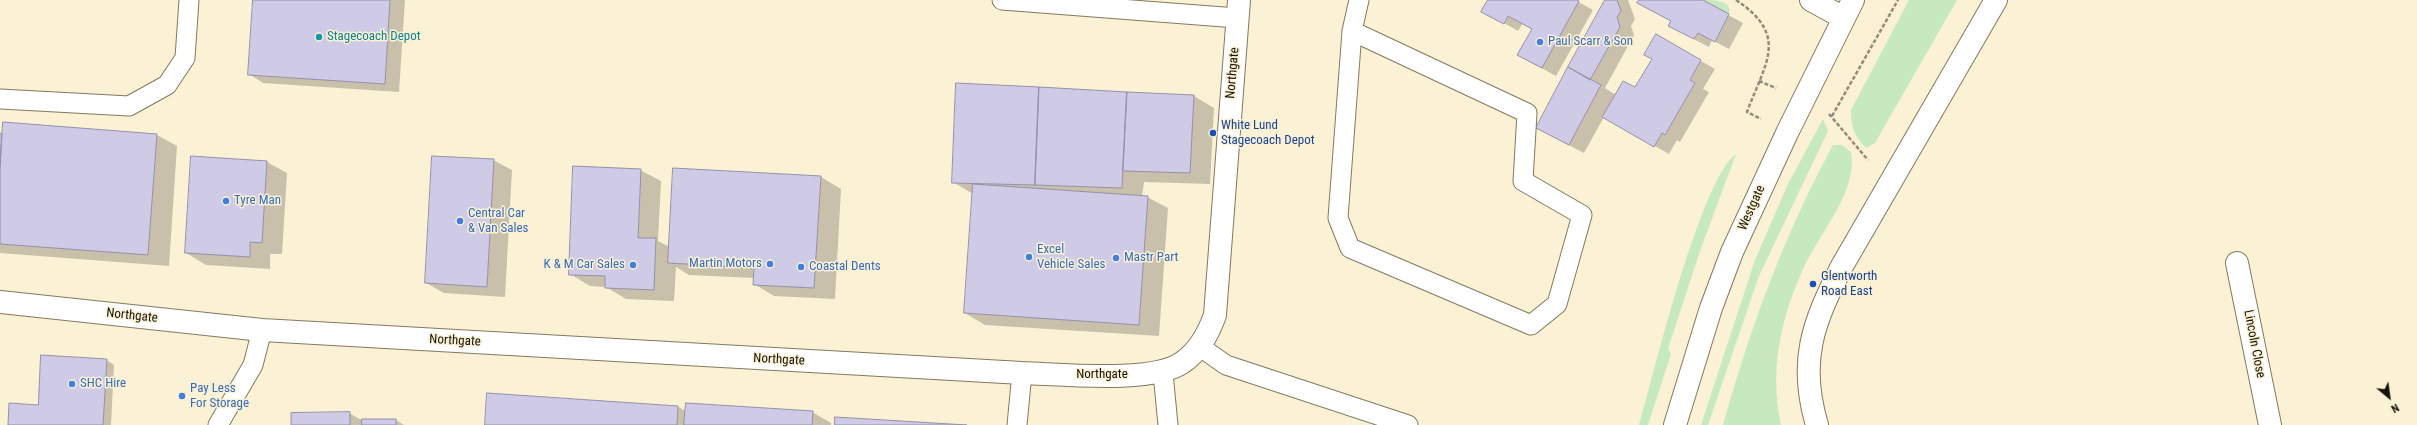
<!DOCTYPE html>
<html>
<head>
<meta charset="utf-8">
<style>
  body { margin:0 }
  #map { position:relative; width:2417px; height:425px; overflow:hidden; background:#fbf1d5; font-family:"Roboto Condensed",sans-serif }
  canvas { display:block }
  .north { position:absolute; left:2369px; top:377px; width:40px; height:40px; -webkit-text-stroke:3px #fbf1d5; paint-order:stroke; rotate:151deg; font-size:11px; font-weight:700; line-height:16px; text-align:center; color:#161209 }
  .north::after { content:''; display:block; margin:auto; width:14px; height:18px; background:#161209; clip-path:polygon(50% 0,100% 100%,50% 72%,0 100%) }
</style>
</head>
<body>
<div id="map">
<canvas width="2417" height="425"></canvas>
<div class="north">N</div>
</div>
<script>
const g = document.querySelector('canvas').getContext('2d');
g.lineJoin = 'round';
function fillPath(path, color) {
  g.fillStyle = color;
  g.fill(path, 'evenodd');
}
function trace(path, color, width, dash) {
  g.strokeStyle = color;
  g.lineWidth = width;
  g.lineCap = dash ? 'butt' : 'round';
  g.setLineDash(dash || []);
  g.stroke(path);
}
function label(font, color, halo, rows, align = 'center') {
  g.font = font + ' "Roboto Condensed",sans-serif';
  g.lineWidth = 3;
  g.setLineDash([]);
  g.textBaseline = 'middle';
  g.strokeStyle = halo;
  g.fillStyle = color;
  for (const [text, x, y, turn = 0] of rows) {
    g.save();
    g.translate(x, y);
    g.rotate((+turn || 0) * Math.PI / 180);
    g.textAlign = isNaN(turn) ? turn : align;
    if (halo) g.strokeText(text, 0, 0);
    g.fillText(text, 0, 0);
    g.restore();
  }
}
const green = new Path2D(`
  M1703 0C1714 0 1733 0 1729 14Z
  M1909 0H1957L1875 143 1866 148C1854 136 1851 127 1851 110Z
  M1823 119 1828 131 1759 276 1708 425H1701L1755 260 1788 184Z
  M1833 145H1842L1851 152C1858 191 1821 231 1805 265 1781 316 1769 370 1781 425H1723C1751 326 1784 235 1833 145Z
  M1736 154 1700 251 1668 349 1671 354 1648 425H1639C1654 373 1700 180 1736 154Z`);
const shadow = new Path2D(`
  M254 0H405L399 92 263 83 249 74Z
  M1489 0H1575L1593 10 1556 76 1532 63 1533 29 1523 23 1518 31 1497 19Z
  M1606 0H1628L1635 19 1631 26 1634 35 1605 88 1616 95 1635 89 1653 59 1656 35 1715 69 1703 89 1709 92 1680 142 1677 140 1669 154 1604 117 1584 153 1551 136Z
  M1640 0H1700L1743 23 1729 49 1712 40 1709 47 1684 34 1672 21Z
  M956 84 1194 96 1214 108 1210 184 1144 182 1142 196 1147 197 1168 208 1159 336 985 325 965 313 973 194 953 182Z
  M0 134 157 135 177 146 169 266 0 253Z
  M493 160 512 170 505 297 444 293 426 283Z
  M267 162 287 173 282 254H270V269L206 265 186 253Z
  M640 170 661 181 658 241 670 247 821 177 841 189 835 299 774 296 754 284V278L689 275 676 267 674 301 626 299 606 287 590 286 570 274Z
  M106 360 114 365 111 425H9Z
  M678 407 686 411 812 412 831 423V425H486Z
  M349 413 363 421 396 420 404 425H292Z`);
const building = new Path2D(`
  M253 0H390L385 84 248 75Z
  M1488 0H1577L1579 1 1542 68 1517 55 1532 29 1508 16 1504 24 1481 12Z
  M1605 0H1617L1621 11 1617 17 1620 27 1590 80 1568 67Z
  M1639 0H1703L1729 14 1715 42 1698 33 1694 39 1668 26 1671 21 1637 3Z
  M1656 34 1701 60 1690 80 1695 83 1665 135 1662 133 1654 147 1602 117 1623 81 1635 87 1652 59 1644 55Z
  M1568 67 1601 85 1569 145 1536 128Z
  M956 83 1039 87 1035 185 952 183Z
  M1039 87 1127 92 1122 188 1035 185Z
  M1127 92 1194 95 1190 173 1123 171Z
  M3 122 157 134 148 255 0 244V167Z
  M0 133 2 134 0 167Z
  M191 156 267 161 262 243 250 242V257L185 253Z
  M432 156 494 159 487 287 425 283Z
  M573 166 641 169 638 238H656L654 290 605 288V276L569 275Z
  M673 168 821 176 814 288 753 285 754 268 668 263Z
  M973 184 1148 196 1139 325 964 313Z
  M41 355 107 359 103 425H8L9 403 38 405Z
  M487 393 678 406 677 425H485Z
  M686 403 813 411 812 425H684Z
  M350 412V425H291V413Z
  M835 417 967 425H835Z
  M362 419H396V425H362Z`);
const path = new Path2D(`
  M1736 0C1790 36 1765 63 1747 112L1761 119
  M1759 81 1776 88
  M1829 114 1868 160
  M1832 116 1898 0`);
const lane = new Path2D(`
  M1002 0 1237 18
  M1352 31 1527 113 1523 181 1582 215 1557 304 1531 325 1350 248 1338 218 1352 31 1359 0
  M0 99 129 106 167 85 185 58 189 0
  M1199 346 1226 365 1408 425
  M1163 373 1168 425
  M218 425 253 365 262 330
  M1017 425 1022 373`);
const street = new Path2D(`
  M1811 0 1842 17
  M2237 263 2270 425
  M0 302 262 330 1022 373C1060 374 1154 384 1183 362 1199 351 1209 332 1215 315L1239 0
  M1817 425C1798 361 1813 323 1842 266L1996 0`);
const secondary = new Path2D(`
  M1675 425 1711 308 1732 252 1787 133 1853 0`);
const markers = [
  [319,37,4,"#0f9aa8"],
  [1540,42,4,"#3f7fe0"],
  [1213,133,4,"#1a4fb4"],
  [226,201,4,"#3f7fe0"],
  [460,221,4,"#3f7fe0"],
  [1029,257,4,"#3f7fe0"],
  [1116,258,4,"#3f7fe0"],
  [770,264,4,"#3f7fe0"],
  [633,265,4,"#3f7fe0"],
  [801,267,4,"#3f7fe0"],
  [1813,284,4,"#1a4fb4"],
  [72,384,4,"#3f7fe0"],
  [182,396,4,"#3f7fe0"]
];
const cultureNames = [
  ["Stagecoach Depot",327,37]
];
const shopNames = [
  ["Paul Scarr & Son",1548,42],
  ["Tyre Man",234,201],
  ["Central Car",468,214],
  ["& Van Sales",468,229],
  ["Excel",1037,250],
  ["Vehicle Sales",1037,265],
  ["Mastr Part",1124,258],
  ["Martin Motors",762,264,"right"],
  ["K & M Car Sales",625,265,"right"],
  ["Coastal Dents",809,267],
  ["SHC Hire",80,384],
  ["Pay Less",190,389],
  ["For Storage",190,404]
];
const streetNames = [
  ["Northgate",1233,73,-85],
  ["Westgate",1752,208,-66],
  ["Northgate",132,316,6],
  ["Northgate",455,341,3],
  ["Lincoln Close",2254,344,79],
  ["Northgate",779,360,3],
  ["Northgate",1102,375]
];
const transitNames = [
  ["White Lund",1221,126],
  ["Stagecoach Depot",1221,141],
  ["Glentworth",1821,277],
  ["Road East",1821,292]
];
fillPath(green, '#c7e9c0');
fillPath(shadow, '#0003');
fillPath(building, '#cfcae5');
trace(building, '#9490a9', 1);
trace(lane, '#827960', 21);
trace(street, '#827960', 24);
trace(secondary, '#827960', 24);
trace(path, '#938c79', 2.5, [4, 2]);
trace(lane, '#fff', 19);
trace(street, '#fff', 22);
trace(secondary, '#fff', 22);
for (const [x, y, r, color] of markers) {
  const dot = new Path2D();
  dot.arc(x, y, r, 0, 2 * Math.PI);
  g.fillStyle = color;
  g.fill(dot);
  trace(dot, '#fbf1d5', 1.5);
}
label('13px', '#0d838f', '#fbf1d5', cultureNames, 'left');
label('13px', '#366cbe', '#fbf1d5', shopNames, 'left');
label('13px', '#161209', '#fbf1d5', streetNames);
label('13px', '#164399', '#fbf1d5', transitNames, 'left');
</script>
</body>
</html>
